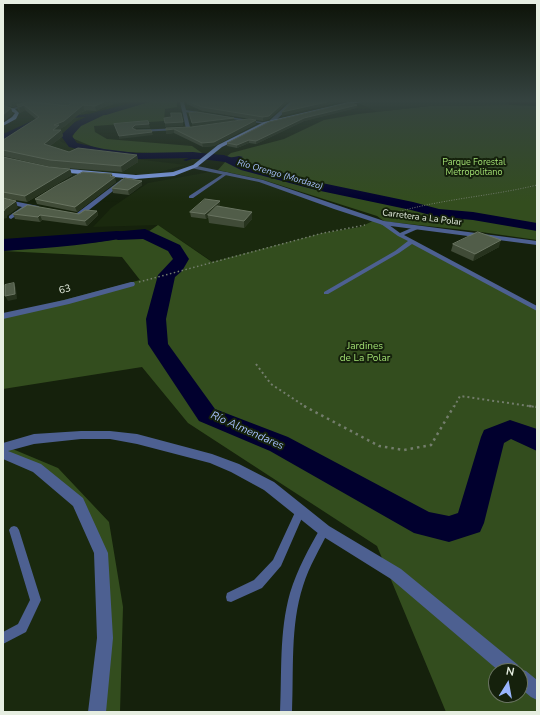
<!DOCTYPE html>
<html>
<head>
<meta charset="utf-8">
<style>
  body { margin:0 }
  #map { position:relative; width:540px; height:715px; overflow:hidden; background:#15210c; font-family:"Nunito Sans",sans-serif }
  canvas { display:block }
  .frame { position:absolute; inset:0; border:4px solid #e6eee1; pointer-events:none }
  .north { position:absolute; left:488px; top:663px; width:40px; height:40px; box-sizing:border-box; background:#15210c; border:1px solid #697361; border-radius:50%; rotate:11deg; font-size:11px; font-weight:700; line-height:16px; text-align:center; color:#e6eee1 }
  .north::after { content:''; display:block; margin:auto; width:14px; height:18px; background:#98b5fd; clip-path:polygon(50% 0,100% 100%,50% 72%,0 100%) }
</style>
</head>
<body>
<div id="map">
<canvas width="540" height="715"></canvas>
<div class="frame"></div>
<div class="north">N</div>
</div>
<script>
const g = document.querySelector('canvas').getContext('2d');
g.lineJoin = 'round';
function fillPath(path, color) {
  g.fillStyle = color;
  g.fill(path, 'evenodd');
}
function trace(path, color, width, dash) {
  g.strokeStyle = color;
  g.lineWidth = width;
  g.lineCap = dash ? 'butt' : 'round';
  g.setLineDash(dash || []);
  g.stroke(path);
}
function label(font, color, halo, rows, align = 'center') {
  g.font = font + ' "Nunito Sans",sans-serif';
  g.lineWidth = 4;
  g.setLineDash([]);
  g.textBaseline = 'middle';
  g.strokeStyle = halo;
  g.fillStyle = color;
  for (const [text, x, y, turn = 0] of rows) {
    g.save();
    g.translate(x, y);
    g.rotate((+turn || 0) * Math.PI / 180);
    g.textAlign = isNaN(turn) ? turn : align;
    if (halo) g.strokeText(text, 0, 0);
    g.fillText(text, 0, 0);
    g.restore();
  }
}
const built = new Path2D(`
  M50 102H123L87 113 79 118 64 133 60 141 85 153 186 165 148 175 121 173 37 165 3 155V142L60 120 37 105Z
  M370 102H506L510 105 430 106 377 112 358 103Z
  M215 171 261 181 375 220 360 227 213 262 158 225 93 227 111 208 148 183Z
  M3 454 37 468 78 502 101 553 97 712H3Z`);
const green = new Path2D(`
  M149 102H177V107L165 109 164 121 94 126 95 132 107 139 192 146 202 153 175 154 103 151 72 138 78 125 94 117Z
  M510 105 537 106V240L474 231 390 222 384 221 377 216 264 180 218 170 226 161 238 163 237 157 229 158 226 157 231 153 284 139 324 120 358 114 430 106Z
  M375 220 537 309V712H446L377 546 188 423 142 367 3 389V316L140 280 122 257 3 251 98 242 145 234 158 225 212 262 323 233 360 227ZM496 671H520V695H496Z
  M3 445 58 468 109 522 123 607 120 712H97L101 553 78 502 37 468 3 454Z`);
const water = new Path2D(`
  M134 102H149L106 115 62 119 3 140V134L36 119 89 114Z
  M192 153 224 155 229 158 239 156 243 157 238 160V163L216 159H192L186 161 183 160 192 157H179L178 156 179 154Z
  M117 231 145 234C99 244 51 248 3 251V239Z`);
const river = new Path2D(`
  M99 111 104 114 102 116 81 126 72 136 77 143 104 149 136 153 193 152 227 156 249 164 322 183 413 202 439 209 473 212 537 223V231L473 220 438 217 411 210 316 190 241 170 225 162 193 158 136 159 104 155 69 147 61 136 62 134 75 122Z
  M145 229 180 245 189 259 182 271 175 277 166 319 168 344 215 409 288 437 429 512 449 516 458 513 481 437 484 430 510 420 537 429V451L511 439 504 443 484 523 480 532 449 542 414 533 270 451 199 421 148 344 146 319 158 275 173 259 168 251 143 239 118 240 113 238 110 235 113 232Z`);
const pathFar3 = new Path2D(`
  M78 114 86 110
  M388 215C437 199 488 197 537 185`);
const pathFar2 = new Path2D(`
  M139 282 323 233 365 225`);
const pathFar1 = new Path2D(`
  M256 364 271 384 306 407
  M454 407 460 396 536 407`);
const path = new Path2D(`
  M304 406 379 446 404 450 431 445 454 406
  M529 406 537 407`);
const service = new Path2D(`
  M226 172 229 173 193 198H189V196Z
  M381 222H385L400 233 416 226H420V228L404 235 537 306V311L412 244 399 253 328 294H324V292L395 251 408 241 398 236 381 224Z
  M300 507 303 508 305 511 281 566 262 588 231 602 227 601 226 597 227 593 254 580 273 560 297 508Z
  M14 526 17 527 19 530 41 600 26 632 3 644V632L18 624 30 600 9 530 11 527Z
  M324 526 327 527 329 530C320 549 309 566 303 586 290 626 294 671 292 712H280C282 673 279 632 290 593 297 570 309 548 321 527Z`);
const minor = new Path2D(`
  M37 102H46L11 110 9 109Z
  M290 102H295L274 122H270V120Z
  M182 110 186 111 190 127H200L202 129H186Z
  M178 128 180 130 138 132 136 131 138 130Z
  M193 165 263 180 384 221 537 241V245L383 225 334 209 259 182 191 168 190 167Z
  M122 179 127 180 80 217 74 216V214L77 213Z
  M3 199 38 206 41 208 38 210 28 208 11 219 9 218V216L22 207 3 203Z
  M131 282H134L135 284 134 286 69 304 3 319V313L64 300Z
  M81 431H110L137 434 212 454 239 464 274 482 329 526 401 569 518 665 520 669 526 671 537 680V700L531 697 520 688V671H499L391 579 319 534 264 490 231 472 210 463 137 444 110 439H81L34 444 8 451 41 464 83 498 108 553 113 638 106 712H88L97 638 94 553 73 506 33 472 3 459V443L34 434Z`);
const tertiary = new Path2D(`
  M180 102H184L186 110 268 123 266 124 184 112 182 111Z`);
const primary = new Path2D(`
  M349 102H362L339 106 268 124 222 147 197 167 174 176 136 179 58 172 55 170 58 168 136 175 173 172 193 165 218 145 264 122Z
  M3 106 15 109 19 113 16 119 3 126V123L12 117 15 113 3 108Z`);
const wall = new Path2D(`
  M3 102H33L44 104V102H115L96 111 84 110 65 126 60 129V130H61L63 136 50 146 69 152 137 155 138 162 122 172 51 167 3 156V140L36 119 25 110 20 113 18 110 17 106 12 107 3 105Z
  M186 102H288L269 119 263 121 202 111 187 104Z
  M357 105 356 108 304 121 256 144 249 143 237 148 227 146V143Z
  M256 120V124L214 146 203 147 174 133 166 134V128L191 127Z
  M3 157 49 167 70 169 72 175 27 202 3 198Z
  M112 174V177L116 182 77 212 37 204 35 199Z
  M142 181V185L129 195 113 193 112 188Z
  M220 201V206L219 207 252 219 244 228 209 223 208 217 206 219 191 217 190 212Z
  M97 211 98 215 87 226 42 220 40 222 15 219 13 214H79Z
  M453 244 499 247 473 261 451 251Z`);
const shadedWall = new Path2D(`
  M11 102H30L12 107Z
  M104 102H115L96 111 95 106Z
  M284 102H288L269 119 263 121V117Z
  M327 102H341L282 116V112Z
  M24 105 25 110 20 113 19 107Z
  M83 105 84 110 65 126 60 129V131L61 130 63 136 46 149 44 144 53 130 54 125Z
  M357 105 356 108 304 121 256 144V141L304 118Z
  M11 108 13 114 3 122V115Z
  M234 118V121L192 126V123Z
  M256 120V124L214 146 203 147 202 143Z
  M183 122V126L165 127V123Z
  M149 124 150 128H136L133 132 132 128 135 125Z
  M174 129V133L166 134V130Z
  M152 132 153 135 119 139V136Z
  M249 140V143L237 148V145Z
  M137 155 138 162 122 172 121 166Z
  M70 169 72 175 27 202 25 196Z
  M112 174 113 179 115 177 116 182 77 212 75 207Z
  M142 181V185L129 195 128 190Z
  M16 201 18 208 7 216V218L3 219V211L5 209Z
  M220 201V206L210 216 208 215V217L206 219 205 214Z
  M97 211 98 215 87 226 85 221Z
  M252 212V219L244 228V221Z
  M40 215 42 220 40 222 38 217Z
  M501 240 499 247 473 261 475 254Z
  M14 283 16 288 17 299 8 301 5 296Z`);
const building = new Path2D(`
  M28 102H33L68 106 71 103 69 102H104L95 106 83 105 64 121 54 125H59L53 130H61L44 144 69 152 78 148 137 155 121 166 50 160 3 150V140L39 117 24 105 19 107 17 105Z
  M190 102H284L269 116 263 117 202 107Z
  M293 102H327L282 112Z
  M350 103 357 105 304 118 256 141 249 140 237 145 227 143 269 122 340 105Z
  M3 105 11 108 3 115Z
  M197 112 234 118 192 123 189 113Z
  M171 113H181L183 122 165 123 164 118 171 117Z
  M249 119 256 120 214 142 202 143 174 129 166 130V128L191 127Z
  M148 121 149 124 135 125 132 128 136 130H151L152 132 119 136 114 124Z
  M3 157 49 167 70 169 25 196 3 192Z
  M83 172 112 174 110 176 115 177 75 207 35 199 56 186Z
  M125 178 142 181 128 190 112 188Z
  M3 198 16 201 5 209 4 211H3Z
  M205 199 220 201 205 214 190 212Z
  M28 205 79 214 85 210 97 211 85 221 40 215 38 217 13 214Z
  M217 206 252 212 244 221 208 215Z
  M478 232 501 240 475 254 453 244Z
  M14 283 15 294 5 296V285Z`);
const farParknames = [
  ["Parque Forestal",474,163],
  ["Metropolitano",474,173]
];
const farWaternames = [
  ["Río Orengo (Mordazo)",280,175,16]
];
const farStreetnames = [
  ["Carretera a La Polar",422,218,7]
];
const streetNames = [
  ["63",65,290,-14]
];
const parkNames = [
  ["Jardines",365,347],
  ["de La Polar",365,359]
];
const waterNames = [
  ["Río Almendares",247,431,24]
];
fillPath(built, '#1a290e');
fillPath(green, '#334d1e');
fillPath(water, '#01002e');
fillPath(river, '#01002e');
trace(pathFar3, '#737d6c', 1, [1, 1.5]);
trace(pathFar2, '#737d6c', 1.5, [1.5, 2.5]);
trace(pathFar1, '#737d6c', 2, [2, 3]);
trace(path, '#737d6c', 2.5, [2.5, 4]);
fillPath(service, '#4d6091');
fillPath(minor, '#4d6091');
fillPath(tertiary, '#4d6091');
fillPath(primary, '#86a6f8');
fillPath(wall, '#404b37');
fillPath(shadedWall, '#27331e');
fillPath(building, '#515d49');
trace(building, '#697461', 1);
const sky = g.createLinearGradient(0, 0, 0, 202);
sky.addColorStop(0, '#0c1207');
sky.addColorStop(0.5, '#354340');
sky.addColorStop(1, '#35434000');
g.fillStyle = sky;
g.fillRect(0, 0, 540, 202);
label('9px', '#a2df73', '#15210c', farParknames);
label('italic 9px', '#a6bffd', '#15210c', farWaternames);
label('9px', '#e6eee1', '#15210c', farStreetnames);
label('10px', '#e6eee1', '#15210c', streetNames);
label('10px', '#a2df73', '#15210c', parkNames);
label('italic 11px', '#a6bffd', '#15210c', waterNames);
</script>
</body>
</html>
